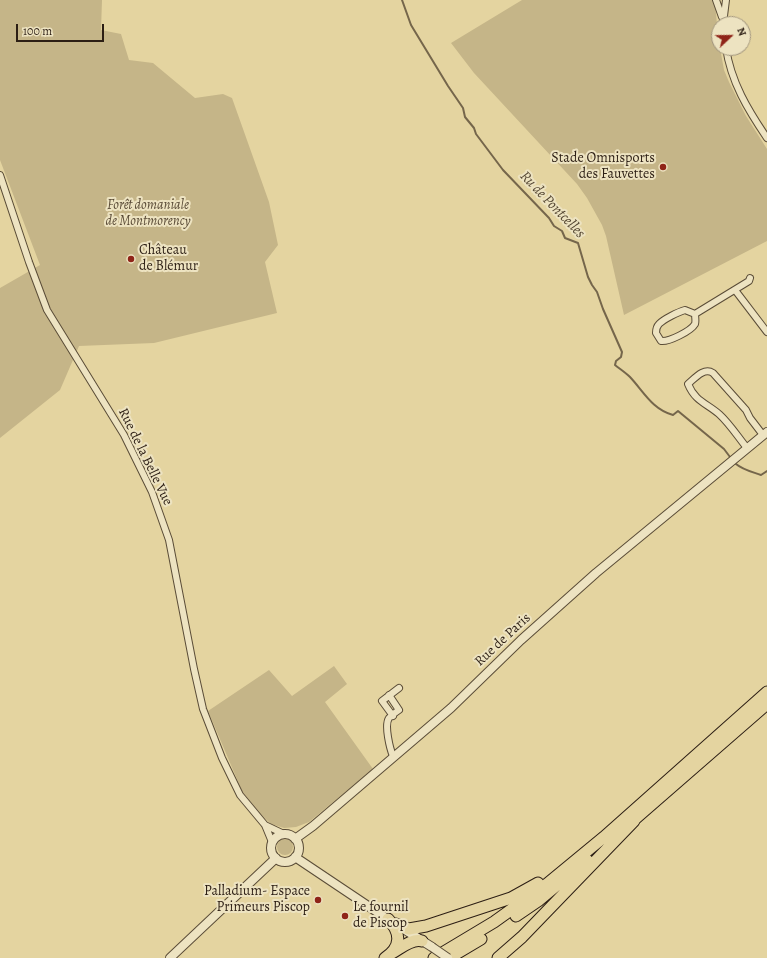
<!DOCTYPE html>
<html>
<head>
<meta charset="utf-8">
<style>
  body { margin:0 }
  #map { position:relative; width:767px; height:958px; overflow:hidden; background:#e4d4a0; font-family:Alegreya,serif }
  canvas { display:block }
  .north { position:absolute; left:711px; top:16px; width:40px; height:40px; box-sizing:border-box; background:#ede3c1; border:1px solid #a0947c; border-radius:50%; rotate:68deg; font-size:11px; font-weight:700; line-height:16px; text-align:center; color:#2c1e14 }
  .north::after { content:''; display:block; margin:auto; width:14px; height:18px; background:#8f2418; clip-path:polygon(50% 0,100% 100%,50% 72%,0 100%) }
  .scale { position:absolute; left:16px; top:24px; width:88px; height:18px; box-sizing:border-box; border:2px solid #2c1e14; border-top:0; padding-left:5px; font-size:12px; line-height:14px; white-space:nowrap; color:#2c1e14; -webkit-text-stroke:3px #ede3c1; paint-order:stroke }
</style>
</head>
<body>
<div id="map">
<canvas width="767" height="958"></canvas>
<div class="north">N</div>
<div class="scale">100 m</div>
</div>
<script>
const g = document.querySelector('canvas').getContext('2d');
g.lineJoin = 'round';
function fillPath(path, color) {
  g.fillStyle = color;
  g.fill(path, 'evenodd');
}
function trace(path, color, width, dash) {
  g.strokeStyle = color;
  g.lineWidth = width;
  g.lineCap = dash ? 'butt' : 'round';
  g.setLineDash(dash || []);
  g.stroke(path);
}
function label(font, color, halo, rows, align = 'center') {
  g.font = font + ' Alegreya,serif';
  g.lineWidth = 4;
  g.setLineDash([]);
  g.textBaseline = 'middle';
  g.strokeStyle = halo;
  g.fillStyle = color;
  for (const [text, x, y, turn = 0] of rows) {
    g.save();
    g.translate(x, y);
    g.rotate((+turn || 0) * Math.PI / 180);
    g.textAlign = isNaN(turn) ? turn : align;
    if (halo) g.strokeText(text, 0, 0);
    g.fillText(text, 0, 0);
    g.restore();
  }
}
const green = new Path2D(`
  M0 0H102L101 30 121 34 129 60 153 63 195 98 223 94 232 98 269 202 278 245 265 262 277 313 154 343 79 346 60 390 0 438V288L40 265 0 160Z
  M522 0H712L715 2 719 48H720L724 70 729 82 746 116 767 149V241L624 315 606 236 602 225 587 198 577 184 474 73 451 43Z
  M334 666 347 684 325 702 373 769 309 822 296 827 284 828 271 824 257 811 242 791 208 711 269 670 292 696Z
  M277 847a8 8 0 1 1 16 0a8 8 0 1 1-16 0Z`);
const stream = new Path2D(`
  M402 0 411 25 448 86 463 108 465 117 474 128 476 134 503 170 549 218 554 226 562 231 565 238 578 243 588 277 592 285 597 292 603 309 622 352 621 357 616 361 615 365C620 369 626 373 630 377 644 392 652 409 673 415L678 411 724 449 730 457
  M736 464C743 470 753 472 761 475L767 471`);
const minor = new Path2D(`
  M716 0 722 17
  M723 24 726 0
  M726 48C731 82 748 110 767 138
  M0 175 29 262 47 310 124 435 152 492 169 540 194 669 203 709 222 758 240 795 265 825 272 842
  M735 290 767 332
  M685 310 695 314C695 317 696 321 695 324 691 331 669 342 661 341L656 333C656 330 657 326 659 324 664 319 678 312 685 310Z
  M695 314 749 281 750 278
  M747 448C738 437 730 424 719 414 706 403 695 401 688 384 695 378 704 367 713 373L746 410 750 418 763 435
  M389 695 399 710C396 712 392 715 389 718 384 725 390 749 393 756
  M393 716 382 701 399 688
  M265 825 284 834`);
const tertiary = new Path2D(`
  M271 848a14 14 0 1 1 28 0a14 14 0 1 1-28 0Z
  M295 839 313 826 451 708 521 640 596 573 767 432
  M295 857 392 922
  M402 928 432 947
  M170 958 276 858`);
const trunk = new Path2D(`
  M629 824 767 704
  M516 916 538 901 587 860
  M396 924 409 929 426 926 511 898 538 883
  M392 953C401 948 412 938 422 941
  M385 958C402 947 401 932 388 919
  M434 958 494 922 547 884 604 837 767 692
  M449 958 481 939
  M498 958 522 937 634 821`);
const tertiaryBridge = new Path2D(`
  M432 947 448 958`);
const markers = [
  [663,167,4,"#8f2418"],
  [131,259,4,"#8f2418"],
  [318,900,4,"#8f2418"],
  [345,916,4,"#8f2418"]
];
const poiNames = [
  ["Stade Omnisports",655,159],
  ["des Fauvettes",655,175],
  ["Château",139,251,"left"],
  ["de Blémur",139,267,"left"],
  ["Palladium- Espace",310,892],
  ["Primeurs Piscop",310,908],
  ["Le fournil",353,908,"left"],
  ["de Piscop",353,924,"left"]
];
const parkNames = [
  ["Forêt domaniale",148,206],
  ["de Montmorency",148,222]
];
const streetNames = [
  ["Rue de la Belle Vue",145,457,64],
  ["Rue de Paris",503,640,-43]
];
const waterNames = [
  ["Ru de Pontcelles",552,205,46]
];
fillPath(green, '#c5b588');
trace(stream, '#75664b', 2);
trace(minor, '#5a4c37', 8);
trace(tertiary, '#5a4c37', 10);
trace(trunk, '#2c1e14', 13);
trace(minor, '#ede3c1', 6);
trace(tertiary, '#ede3c1', 8);
trace(trunk, '#e4d4a0', 11);
trace(tertiaryBridge, '#5a4c37', 10, []);
trace(tertiaryBridge, '#ede3c1', 8);
for (const [x, y, r, color] of markers) {
  const dot = new Path2D();
  dot.arc(x, y, r, 0, 2 * Math.PI);
  g.fillStyle = color;
  g.fill(dot);
  trace(dot, '#ede3c1', 1.5);
}
label('14px', '#2c1e14', '#ede3c1', poiNames, 'right');
label('italic 14px', '#5a4b37', '#ede3c1', parkNames);
label('14px', '#2c1e14', '#ede3c1', streetNames);
label('italic 15px', '#564834', '#ede3c1', waterNames);
</script>
</body>
</html>
